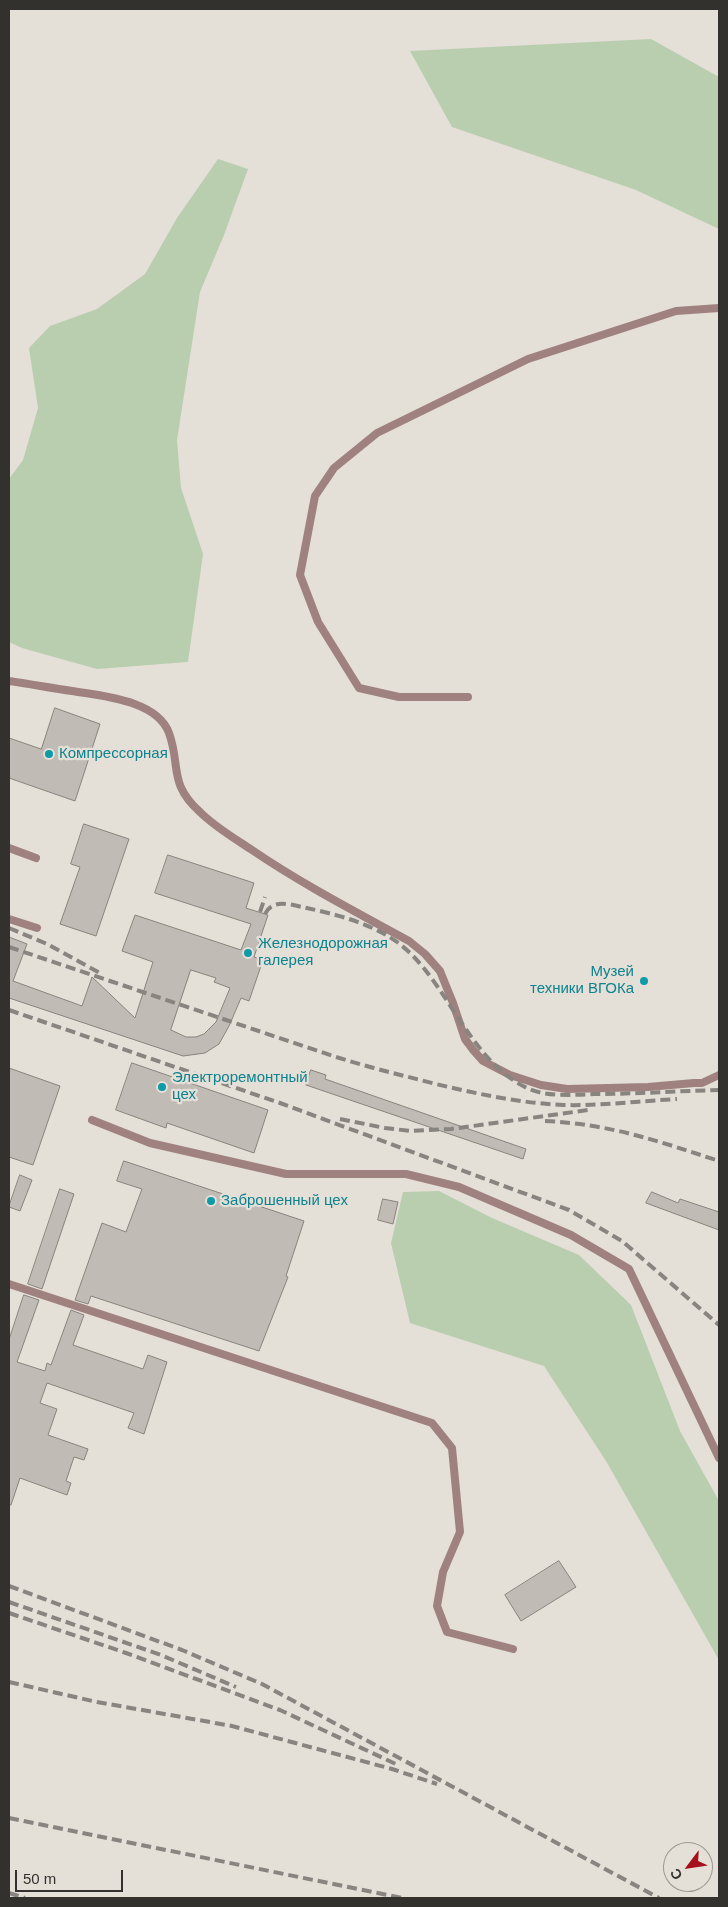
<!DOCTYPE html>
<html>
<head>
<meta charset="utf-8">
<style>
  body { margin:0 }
  #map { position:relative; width:728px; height:1907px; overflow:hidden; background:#e4dfd7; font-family:Arial,sans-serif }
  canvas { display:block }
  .frame { position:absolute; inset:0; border:10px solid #33312e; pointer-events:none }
  .north { position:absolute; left:663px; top:1842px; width:50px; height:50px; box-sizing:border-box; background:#e4dfd7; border:1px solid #9d9993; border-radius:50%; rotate:239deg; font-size:14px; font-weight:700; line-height:20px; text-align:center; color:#33312e }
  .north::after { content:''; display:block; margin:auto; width:18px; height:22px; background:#a60f1b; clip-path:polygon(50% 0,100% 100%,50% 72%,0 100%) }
  .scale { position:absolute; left:15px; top:1870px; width:108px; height:22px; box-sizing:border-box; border:2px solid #33312e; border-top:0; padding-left:6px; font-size:15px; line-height:18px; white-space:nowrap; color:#33312e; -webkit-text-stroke:4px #e4dfd7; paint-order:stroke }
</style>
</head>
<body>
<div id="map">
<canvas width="728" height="1907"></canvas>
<div class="frame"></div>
<div class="north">С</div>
<div class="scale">50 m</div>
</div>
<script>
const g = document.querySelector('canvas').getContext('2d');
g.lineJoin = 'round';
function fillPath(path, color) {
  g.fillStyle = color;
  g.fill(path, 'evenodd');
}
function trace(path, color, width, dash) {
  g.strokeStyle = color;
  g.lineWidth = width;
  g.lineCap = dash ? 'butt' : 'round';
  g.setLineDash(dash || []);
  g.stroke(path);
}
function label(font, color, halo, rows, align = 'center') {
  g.font = font + ' Arial,sans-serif';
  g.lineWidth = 4.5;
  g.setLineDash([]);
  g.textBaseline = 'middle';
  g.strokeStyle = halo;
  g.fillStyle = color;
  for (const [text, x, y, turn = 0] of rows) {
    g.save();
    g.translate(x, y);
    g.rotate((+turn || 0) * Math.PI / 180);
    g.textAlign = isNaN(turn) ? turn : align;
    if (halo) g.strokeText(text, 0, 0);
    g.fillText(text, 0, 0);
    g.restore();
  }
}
const green = new Path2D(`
  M651 39 719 77V229L636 190 452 127 410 51Z
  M218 159 248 169 224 235 200 292 177 440 181 488 203 554 188 662 97 669 22 648 9 642V479L23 460 38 408 29 348 50 326 97 309 145 274 177 218Z
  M439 1191 492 1218 579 1255 631 1305 680 1431 719 1501V1660L606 1461 544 1366 410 1323 391 1243 403 1192Z`);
const building = new Path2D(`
  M55 708 100 724 75 801 9 778V738L41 749Z
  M84 824 129 839 96 936 60 924 80 867 71 864Z
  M168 855 254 883 246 908 268 915 254 957 263 960 249 1001 241 998 229 1026 219 1044 205 1053 183 1056 9 998V937L27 944 13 981 82 1006 92 977 135 1018 153 962 122 951 135 915 241 950 251 924 155 893ZM191 970 216 978 214 982 230 988 216 1022 204 1034 196 1037H186L171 1030Z
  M132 1063 268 1110 254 1153 167 1123 166 1128 116 1110Z
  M9 1068 60 1086 33 1165 9 1157Z
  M311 1070 326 1075 325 1079 526 1149 523 1159 306 1085Z
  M124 1161 304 1221 286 1276 288 1277 259 1351 91 1296 88 1304 75 1300 102 1223 126 1232 142 1189 117 1181Z
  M20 1175 32 1180 20 1211 9 1207Z
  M60 1189 74 1194 42 1289 28 1284Z
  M652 1192 678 1203 680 1199 719 1212V1230L646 1203Z
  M383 1199 398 1202 393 1224 378 1220Z
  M24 1295 39 1300 17 1362 45 1371 47 1363 51 1365 71 1310 84 1315 73 1345 143 1369 148 1355 167 1362 144 1434 128 1428 134 1413 47 1383 40 1403 57 1409 48 1435 88 1449 84 1460 74 1457 66 1481 71 1483 67 1495 20 1478 11 1505H9V1340Z
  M559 1561 576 1587 521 1621 505 1595Z`);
const service = new Path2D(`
  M9 681C30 684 51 688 72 691 102 696 157 700 169 733 181 766 168 783 200 812 215 827 234 838 252 850 302 884 356 912 409 941L425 954 440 971 453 1003 465 1039 474 1051 483 1061 510 1075 541 1085 567 1089 648 1087 694 1083H702L719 1075
  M468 697H399L359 688 318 622 300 575 315 496 334 468 377 433 528 359 676 311 719 308
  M9 848 36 858
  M9 919 37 928
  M92 1120 150 1143 286 1174H406L459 1187 571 1235 629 1269 719 1458
  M9 1284 432 1423 452 1448 460 1532 443 1572 437 1606 447 1632 513 1649`);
const rail = new Path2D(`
  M260 912 265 897
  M265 914C272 899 289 904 302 907 339 915 381 925 409 952 451 992 472 1062 527 1088 544 1097 575 1095 594 1094 636 1094 678 1091 719 1090
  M9 928 47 944 100 973
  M9 947 333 1056C367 1067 401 1075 436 1084 478 1094 520 1103 563 1105 601 1106 639 1101 677 1099
  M9 1010 280 1103 569 1210 622 1241 719 1325
  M340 1119 385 1128 411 1131 451 1129 588 1110
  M545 1121C610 1124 658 1141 719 1161
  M9 1586 182 1650 262 1684 659 1898
  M9 1602 161 1655 236 1687
  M9 1613 126 1653 280 1710 398 1765
  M9 1682 97 1702 232 1726 392 1769 437 1784
  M9 1818 402 1898
  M9 1893 25 1898`);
const markers = [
  [49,754,5,"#0f9aa8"],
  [248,953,5,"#0f9aa8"],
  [644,981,5,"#0f9aa8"],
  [162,1087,5,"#0f9aa8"],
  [211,1201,5,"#0f9aa8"]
];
const cultureNames = [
  ["Компрессорная",59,754],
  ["Железнодорожная",258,944],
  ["галерея",258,961],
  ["Музей",634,972,"right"],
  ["техники ВГОКа",634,989,"right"],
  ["Электроремонтный",172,1078],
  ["цех",172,1095],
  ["Заброшенный цех",221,1201]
];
fillPath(green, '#b9ceaf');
fillPath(building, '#c0bbb4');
trace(building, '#88837c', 1);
trace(service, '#9f827f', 8);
trace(rail, '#88847f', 4, [10, 5]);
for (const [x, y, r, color] of markers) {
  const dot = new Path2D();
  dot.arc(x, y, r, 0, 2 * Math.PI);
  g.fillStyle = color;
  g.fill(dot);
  trace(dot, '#e4dfd7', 2);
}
label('15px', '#0d838f', '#e4dfd7', cultureNames, 'left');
</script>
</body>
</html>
